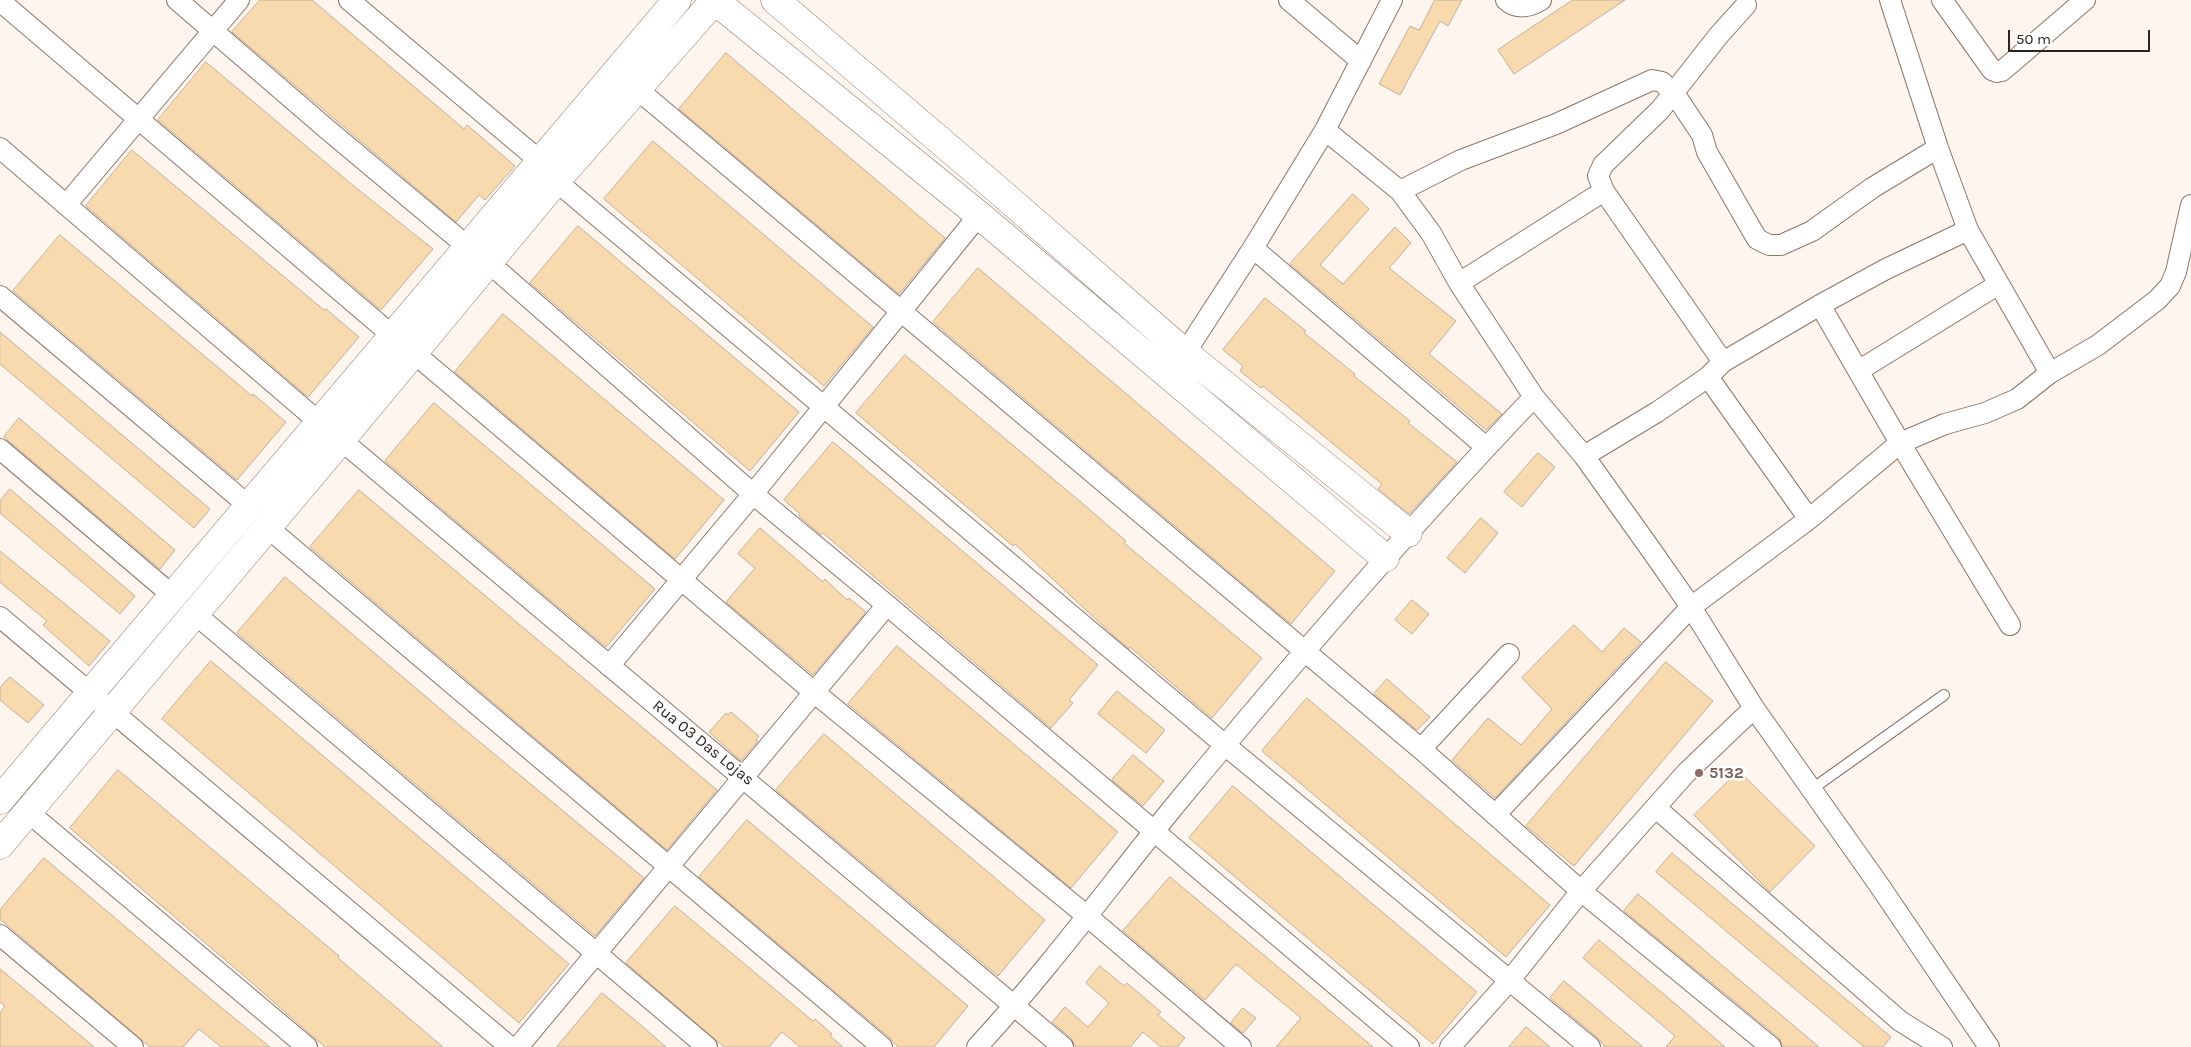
<!DOCTYPE html>
<html>
<head>
<meta charset="utf-8">
<style>
  body { margin:0 }
  #map { position:relative; width:2191px; height:1047px; overflow:hidden; background:#fff5ef; font-family:Karla,sans-serif }
  canvas { display:block }
  .scale { position:absolute; left:2008px; top:30px; width:142px; height:22px; box-sizing:border-box; border:2px solid #2c231e; border-top:0; padding-left:6px; font-size:15px; line-height:18px; white-space:nowrap; color:#2c231e; -webkit-text-stroke:4px #fff; paint-order:stroke }
</style>
</head>
<body>
<div id="map">
<canvas width="2191" height="1047"></canvas>
<div class="scale">50 m</div>
</div>
<script>
const g = document.querySelector('canvas').getContext('2d');
g.lineJoin = 'round';
function fillPath(path, color) {
  g.fillStyle = color;
  g.fill(path, 'evenodd');
}
function trace(path, color, width, dash) {
  g.strokeStyle = color;
  g.lineWidth = width;
  g.lineCap = dash ? 'butt' : 'round';
  g.setLineDash(dash || []);
  g.stroke(path);
}
function label(font, color, halo, rows, align = 'center') {
  g.font = font + ' Karla,sans-serif';
  g.lineWidth = 5;
  g.setLineDash([]);
  g.textBaseline = 'middle';
  g.strokeStyle = halo;
  g.fillStyle = color;
  for (const [text, x, y, turn = 0] of rows) {
    g.save();
    g.translate(x, y);
    g.rotate((+turn || 0) * Math.PI / 180);
    g.textAlign = isNaN(turn) ? turn : align;
    if (halo) g.strokeText(text, 0, 0);
    g.fillText(text, 0, 0);
    g.restore();
  }
}
const building = new Path2D(`
  M260 0H312L464 129 467 125 515 166 485 200 479 195 456 222 232 32Z
  M1435 0H1462L1448 26 1440 21 1400 95 1379 84 1410 26 1419 30Z
  M1573 0H1625L1514 74 1498 50Z
  M726 53 945 238 899 294 679 109Z
  M206 62 350 183 433 249 381 310 158 120Z
  M653 141 873 327 824 386 604 199Z
  M132 150 324 310 326 309 359 337 308 397 86 206Z
  M1353 194 1369 209 1320 265 1343 284 1395 227 1411 243 1389 268 1456 321 1429 354 1502 414 1486 430 1290 264Z
  M578 226 799 412 750 471 530 283Z
  M60 235 252 396 253 394 286 422 237 480 13 291Z
  M978 268 1335 571 1291 624 933 322Z
  M1265 298 1306 331 1304 333 1355 374 1354 376 1410 421 1408 423 1457 462 1409 514 1378 489 1382 484 1263 386 1261 388 1240 371 1243 366 1223 350Z
  M503 314 724 500 675 559 455 372Z
  M0 332 210 509 194 528 0 364Z
  M905 355 1082 503 1126 541 1124 543 1262 658 1212 718 1130 647 1129 649 1115 637 1015 544 1013 546 856 413Z
  M434 403 655 589 606 647 385 461Z
  M19 418 175 550 160 569 4 437Z
  M833 442 1098 665 1069 700 1073 703 1051 728 823 533 821 535 799 516 800 514 784 500Z
  M1538 453 1555 467 1522 507 1504 492Z
  M10 489 135 596 120 614 0 513V501Z
  M359 490 717 790 667 850 310 547Z
  M1481 518 1498 533 1465 573 1447 558Z
  M760 528 823 582 825 579 847 600 849 598 866 612 813 675 726 602 755 568 738 554Z
  M0 551 110 641 89 666 43 625 47 621 0 582Z
  M285 577 458 724 644 878 595 936 237 633Z
  M1412 600 1429 614 1412 634 1395 620Z
  M1574 625 1602 652 1624 628 1641 642 1495 798 1452 760 1488 718 1521 745 1552 709 1522 678Z
  M897 646 1118 832 1071 888 848 704Z
  M211 661 569 964 519 1023 162 719Z
  M1666 662 1713 701 1574 866 1526 826Z
  M10 677 44 705 28 723 0 700V688Z
  M1387 679 1430 717 1417 730 1374 694Z
  M1117 691 1165 730 1146 753 1098 714Z
  M1307 698 1550 905 1506 957 1262 751Z
  M731 712 759 736 756 740 758 741 741 761 709 732 726 713 728 715Z
  M824 734 1045 920 998 976 776 790Z
  M1133 755 1164 781 1143 806 1112 780Z
  M118 770 339 956 338 958 443 1047H325L243 975 70 828Z
  M1739 771 1815 846 1770 892 1694 815Z
  M1233 786 1477 992 1433 1044 1189 838Z
  M747 820 968 1006 934 1047H898L890 1038 699 877Z
  M1672 853 1891 1037 1883 1047H1864L1656 872Z
  M44 858 218 1005 270 1047H221L199 1029 183 1047H150L0 919V910Z
  M1170 877 1284 972 1373 1047H1276L1301 1018 1236 964 1205 1000 1123 931Z
  M1638 894 1717 961 1819 1047H1783L1779 1038 1624 911Z
  M675 906 813 1021 815 1019 832 1034 830 1036 843 1047H800L782 1032 769 1047H724L626 963Z
  M1599 940 1679 1007 1725 1047H1666L1675 1036 1583 958Z
  M1100 966 1124 986 1127 983 1161 1012 1158 1015 1185 1038 1177 1047H1161L1143 1032 1130 1047H1076L1071 1038 1052 1022 1065 1007 1088 1027 1109 1003 1086 983Z
  M0 969 52 1012 94 1047H0V1013L5 1006 0 1002Z
  M1564 981 1608 1018 1643 1047H1605L1598 1038 1550 998Z
  M602 993 636 1021 666 1047H557Z
  M1243 1008 1256 1018 1243 1033 1231 1023Z
  M1526 1027 1550 1047H1509Z`);
const lane = new Path2D(`
  M1812 789 1944 695`);
const street = new Path2D(`
  M177 0 328 130 468 247
  M349 0 540 161
  M1289 0 1361 61
  M1392 0 1325 130 1400 191 1431 233 1459 283 1534 397 1584 456 1654 554 1691 607 1754 708 1879 885 1989 1047
  M1506 0C1516 10 1530 7 1541 0
  M1942 0 1992 70 1997 72 2002 71 2085 0
  M0 1 393 336
  M637 89 1421 749 1581 891 1771 1047
  M0 148 319 422
  M556 181 1225 745 1590 1047
  M1400 191 1461 160 1556 124 1652 80 1662 82 1674 93 1702 135 1707 152 1757 239 1769 245H1781L1812 231 1872 188 1938 148
  M66 205 239 0
  M1968 230 2050 373
  M1253 248 1486 447
  M488 262 753 494 887 605 1409 1047
  M1459 283 1604 191
  M0 296 249 506
  M1820 305 1900 443 2010 625
  M414 353 815 693 1087 916 1241 1047
  M1185 353 1253 248 1325 130
  M1723 362 1604 191 1598 176 1603 165 1660 110 1719 35 1746 5
  M1858 371 1999 284
  M1708 377 1809 519
  M341 440C581 643 823 844 1063 1047
  M0 449 172 595
  M1584 456 1657 412 1708 377 1723 362 1820 305 1886 269 1968 230 1938 148 1890 0
  M267 527 882 1047
  M194 613 707 1047
  M0 617 510 1047
  M609 666 753 494 979 215
  M1421 749 1509 654
  M1656 808 1900 1021 1942 1047
  M28 812 307 1047
  M1495 815 1691 607 1809 519 1900 443 1945 424 1985 413 2017 399 2050 373 2098 345 2157 300 2170 286 2176 272 2191 205
  M0 935 133 1047
  M518 1047 887 605
  M977 1047C1048 970 1110 885 1176 804 1291 665 1409 528 1534 397
  M1450 1047 1510 980 1581 891 1686 773 1754 708`);
const secondary = new Path2D(`
  M714 0 979 215 1385 558
  M775 0 998 190 1185 353 1408 533
  M0 800 677 0
  M0 845 341 440 556 181 715 0`);
const markers = [
  [1699,773,5,"#8d6e63"]
];
const streetNames = [
  ["Rua 03 Das Lojas",703,743,39]
];
const educationNames = [
  ["5132",1709,773]
];
fillPath(building, '#f9d9ae');
trace(building, '#beaf9a', 1);
trace(lane, '#8b7569', 12);
trace(street, '#8b7569', 22);
trace(secondary, '#8b7569', 29);
trace(lane, '#fff', 10);
trace(street, '#fff', 20);
trace(secondary, '#fff', 28);
for (const [x, y, r, color] of markers) {
  const dot = new Path2D();
  dot.arc(x, y, r, 0, 2 * Math.PI);
  g.fillStyle = color;
  g.fill(dot);
  trace(dot, '#fff', 2);
}
label('16px', '#2c231e', '#fff', streetNames);
label('bold 16px', '#785e54', '#fff', educationNames, 'left');
</script>
</body>
</html>
